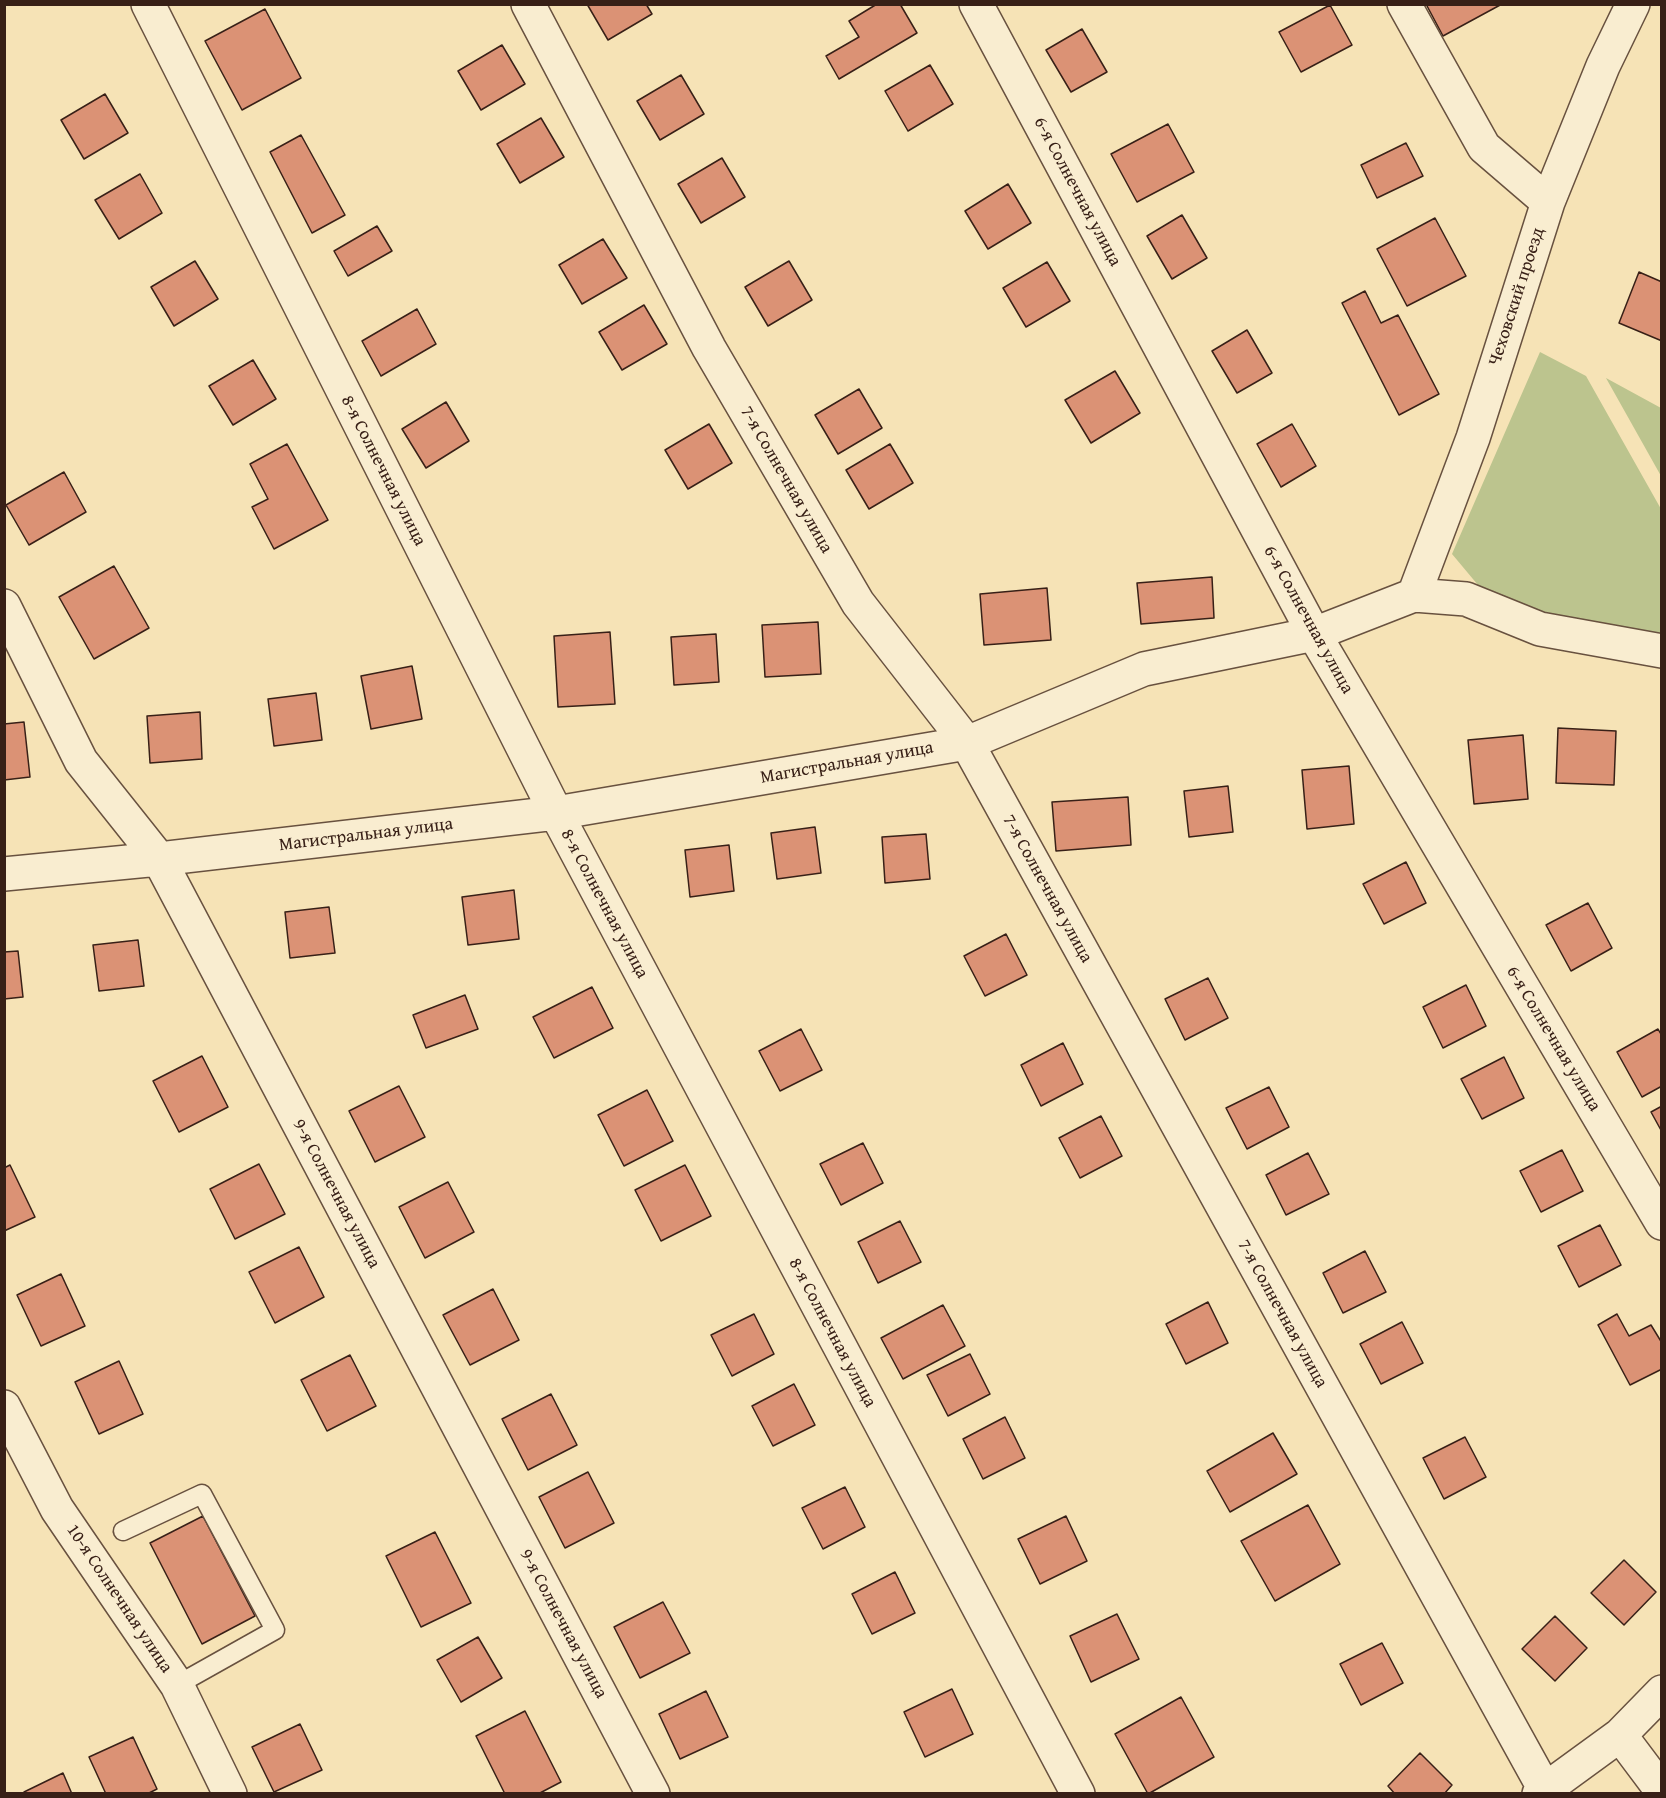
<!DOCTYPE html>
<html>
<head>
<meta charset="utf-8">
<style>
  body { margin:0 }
  #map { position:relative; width:1666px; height:1798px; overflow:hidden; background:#f6e3b6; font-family:"Gentium Book Plus",serif }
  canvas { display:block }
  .frame { position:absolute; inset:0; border:6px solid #382017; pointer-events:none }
</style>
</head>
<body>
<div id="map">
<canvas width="1666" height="1798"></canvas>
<div class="frame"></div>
</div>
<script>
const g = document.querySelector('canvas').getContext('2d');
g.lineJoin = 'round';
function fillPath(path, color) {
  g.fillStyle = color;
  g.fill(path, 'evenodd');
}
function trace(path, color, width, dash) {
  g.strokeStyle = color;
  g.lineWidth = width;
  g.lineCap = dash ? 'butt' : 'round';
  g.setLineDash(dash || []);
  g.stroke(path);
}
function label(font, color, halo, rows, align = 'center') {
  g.font = font + ' "Gentium Book Plus",serif';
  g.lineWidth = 4.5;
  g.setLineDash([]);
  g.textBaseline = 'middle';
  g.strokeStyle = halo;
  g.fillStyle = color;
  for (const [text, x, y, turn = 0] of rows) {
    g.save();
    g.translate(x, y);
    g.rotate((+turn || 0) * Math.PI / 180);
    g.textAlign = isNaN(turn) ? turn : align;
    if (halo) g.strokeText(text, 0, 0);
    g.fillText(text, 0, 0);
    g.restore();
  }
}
const green = new Path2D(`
  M1540 352 1586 376 1661 509V635L1538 615 1483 591 1452 554Z
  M1606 378 1661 408V476Z`);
const building = new Path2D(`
  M587 4H646L652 14 608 40Z
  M877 4H900L917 33 839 79 826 56 859 37 849 21Z
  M1426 4H1502L1443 36Z
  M1330 5 1352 45 1301 72 1279 32Z
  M265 9 301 78 242 110 205 41Z
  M1082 29 1107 72 1071 92 1046 50Z
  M502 45 525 84 481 110 458 71Z
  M930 65 953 104 908 131 885 91Z
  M681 75 704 114 660 140 637 101Z
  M105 94 128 133 84 159 61 120Z
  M541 118 564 157 520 183 497 144Z
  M1168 124 1194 172 1137 202 1111 154Z
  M301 135 345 215 312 233 270 152Z
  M1406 143 1423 176 1377 198 1361 165Z
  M722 158 745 197 701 223 678 184Z
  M140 174 162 213 119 239 95 200Z
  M1008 184 1031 223 988 249 965 211Z
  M1182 215 1207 258 1172 279 1147 236Z
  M1435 218 1466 276 1407 306 1377 249Z
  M377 226 392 251 348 276 334 251Z
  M603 239 627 278 582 304 559 265Z
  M195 261 218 299 174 326 151 287Z
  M789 261 812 300 768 326 745 287Z
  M1047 262 1070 301 1026 327 1003 288Z
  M1639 272 1662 282V341L1619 323Z
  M1365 291 1381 323 1398 315 1439 394 1399 415 1342 303Z
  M644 305 667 344 622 370 599 332Z
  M417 309 436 344 381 376 362 341Z
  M1247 330 1272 373 1237 393 1212 351Z
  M253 360 276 399 233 425 209 386Z
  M1115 371 1140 413 1091 443 1065 400Z
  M859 389 882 428 838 454 815 415Z
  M446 402 469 441 426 468 402 429Z
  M709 424 732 463 688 489 665 450Z
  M1292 424 1316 466 1281 487 1257 444Z
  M287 444 328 520 274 549 252 507 268 499 250 464Z
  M890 444 913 483 869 509 846 470Z
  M64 472 86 512 29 545 6 505Z
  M114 566 149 628 94 659 59 597Z
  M1212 577 1214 618 1141 624 1137 583Z
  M1047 588 1051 640 984 645 980 594Z
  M818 622 821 674 765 677 762 625Z
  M610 632 615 704 558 707 554 636Z
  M716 634 719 682 674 685 671 637Z
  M412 666 422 719 371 729 361 676Z
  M316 693 322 740 274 746 268 699Z
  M200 712 202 759 150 763 147 716Z
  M24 722 30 777 4 780V724Z
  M1558 728 1616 731 1614 785 1556 783Z
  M1523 735 1528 799 1474 804 1468 740Z
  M1349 766 1354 824 1307 829 1302 770Z
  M1228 786 1233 832 1189 837 1184 791Z
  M1128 797 1131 845 1056 851 1052 802Z
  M815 827 821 873 777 879 771 833Z
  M926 834 930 879 885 883 882 837Z
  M729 845 734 891 690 897 685 850Z
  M1406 862 1426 903 1384 924 1363 884Z
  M514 890 519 939 468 945 462 897Z
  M1588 903 1612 948 1571 971 1546 925Z
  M329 907 335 953 290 958 285 912Z
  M1006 934 1027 975 985 996 964 956Z
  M138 940 144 986 99 991 93 945Z
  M18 951 23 997 4 999V952Z
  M1208 978 1228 1018 1185 1040 1165 999Z
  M1466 985 1486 1026 1443 1048 1423 1007Z
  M592 987 613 1028 554 1058 533 1017Z
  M465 995 478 1029 426 1048 413 1015Z
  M801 1029 822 1070 780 1091 759 1051Z
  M1658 1029 1662 1036V1086L1642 1097 1617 1052Z
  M1063 1043 1083 1084 1041 1106 1021 1065Z
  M202 1056 228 1107 179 1132 153 1081Z
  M1504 1057 1524 1098 1482 1119 1461 1079Z
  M399 1086 425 1137 375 1162 349 1111Z
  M1269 1087 1289 1127 1247 1149 1226 1108Z
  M647 1090 673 1141 624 1166 598 1115Z
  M1662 1106V1132L1651 1112Z
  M1101 1116 1122 1156 1080 1178 1059 1138Z
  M863 1143 883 1183 841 1205 820 1164Z
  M1562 1150 1583 1191 1541 1212 1520 1171Z
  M1308 1153 1329 1194 1286 1215 1266 1175Z
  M259 1164 285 1214 235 1239 210 1189Z
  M10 1165 35 1217 4 1231V1168Z
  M685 1165 711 1216 661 1241 635 1190Z
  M448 1182 474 1232 425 1258 399 1207Z
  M900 1221 921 1262 878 1283 858 1242Z
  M1600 1225 1621 1265 1579 1287 1558 1246Z
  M299 1247 324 1297 275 1323 249 1272Z
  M1365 1251 1386 1292 1343 1313 1323 1273Z
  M61 1274 85 1326 41 1346 17 1295Z
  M493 1289 519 1340 470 1365 443 1315Z
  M1208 1302 1228 1343 1186 1364 1166 1324Z
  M943 1305 965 1346 903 1379 881 1338Z
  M754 1314 774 1354 732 1376 711 1335Z
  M1617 1314 1629 1336 1651 1325 1662 1343V1369L1630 1385 1598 1325Z
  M1402 1322 1423 1363 1381 1384 1360 1344Z
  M970 1354 990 1394 948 1416 927 1375Z
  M350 1355 376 1406 327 1431 301 1380Z
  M119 1361 143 1414 99 1434 75 1382Z
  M794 1384 815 1425 773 1446 752 1406Z
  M551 1394 577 1445 528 1470 502 1419Z
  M1005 1417 1025 1458 983 1479 963 1439Z
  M1273 1433 1297 1474 1230 1512 1207 1471Z
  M1465 1437 1486 1477 1444 1499 1423 1458Z
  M588 1472 614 1523 565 1548 539 1497Z
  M845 1487 865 1527 823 1549 802 1508Z
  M1308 1505 1340 1564 1275 1601 1241 1541Z
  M203 1516 255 1616 202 1644 150 1543Z
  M1066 1516 1087 1561 1040 1584 1018 1539Z
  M435 1532 471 1603 421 1627 386 1556Z
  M1624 1560 1656 1592 1624 1625 1591 1593Z
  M895 1572 915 1613 872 1634 852 1594Z
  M663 1602 690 1653 640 1678 614 1627Z
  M1117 1614 1139 1659 1091 1682 1070 1636Z
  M1555 1616 1587 1648 1555 1681 1522 1649Z
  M478 1637 502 1678 461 1702 437 1660Z
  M1382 1643 1403 1683 1361 1705 1340 1664Z
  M952 1689 973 1734 925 1757 904 1712Z
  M706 1691 728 1737 680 1759 659 1714Z
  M1181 1697 1214 1757 1148 1794 1115 1734Z
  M525 1711 561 1782 538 1794H505L476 1736Z
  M300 1724 322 1770 274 1792 252 1747Z
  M133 1737 157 1789 147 1794H106L89 1757Z
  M1420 1753 1452 1785 1444 1794H1395L1388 1786Z
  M63 1773 72 1794H25L24 1792Z`);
const lane = new Path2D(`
  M123 1531 202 1494 275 1630 177 1685`);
const street = new Path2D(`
  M148 4 556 813 1078 1794
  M528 4 709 348 858 603 967 743 1544 1788
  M976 4 1314 634 1662 1223
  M1404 4 1484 147 1548 202
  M1414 595 1473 438 1548 202 1603 66 1633 4
  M4 606 81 761 159 859 653 1794
  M4 874 159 859 556 813 967 743 1144 669 1314 634 1414 595 1466 599 1540 629 1662 651
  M4 1407 57 1509 177 1685 230 1794
  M1620 1735 1662 1791
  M1539 1794 1620 1735 1662 1692`);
const streetNames = [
  ["6-я Солнечная улица",1077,192,62],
  ["Чеховский проезд",1517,297,-72],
  ["8-я Солнечная улица",383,471,63],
  ["7-я Солнечная улица",786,480,60],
  ["6-я Солнечная улица",1308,620,61],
  ["Магистральная улица",847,763,-10],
  ["Магистральная улица",366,835,-7],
  ["7-я Солнечная улица",1047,889,61],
  ["8-я Солнечная улица",604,904,62],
  ["6-я Солнечная улица",1553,1039,59],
  ["9-я Солнечная улица",336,1194,62],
  ["7-я Солнечная улица",1282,1314,61],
  ["8-я Солнечная улица",832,1333,62],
  ["10-я Солнечная улица",119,1599,56],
  ["9-я Солнечная улица",563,1624,62]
];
fillPath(green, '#bcc48e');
fillPath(building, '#db9275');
trace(building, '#382017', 1.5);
trace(lane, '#68513f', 21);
trace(street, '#68513f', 36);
trace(lane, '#f9edd0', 18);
trace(street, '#f9edd0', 33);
label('18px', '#382017', '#f9edd0', streetNames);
</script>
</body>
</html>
